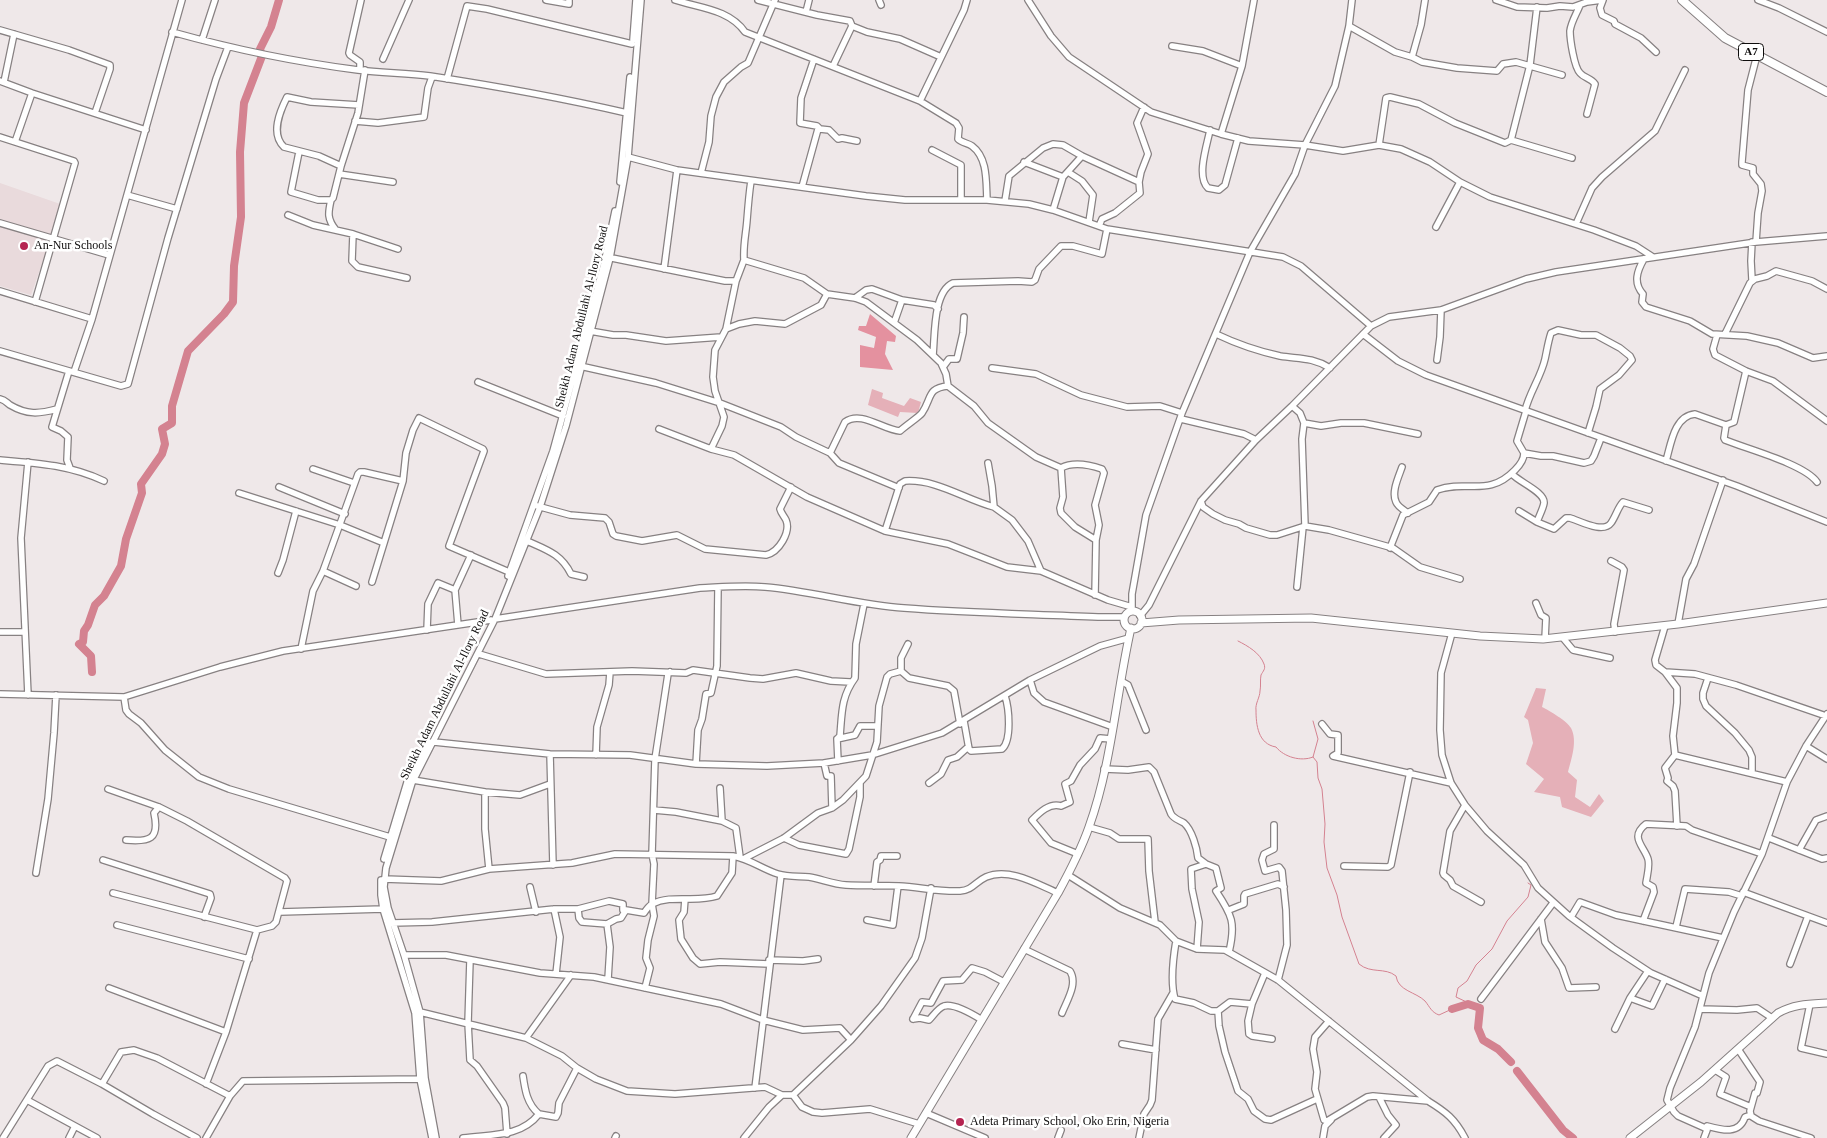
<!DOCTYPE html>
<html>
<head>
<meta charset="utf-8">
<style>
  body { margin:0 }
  canvas { display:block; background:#efe8e9 }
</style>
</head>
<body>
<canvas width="1827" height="1138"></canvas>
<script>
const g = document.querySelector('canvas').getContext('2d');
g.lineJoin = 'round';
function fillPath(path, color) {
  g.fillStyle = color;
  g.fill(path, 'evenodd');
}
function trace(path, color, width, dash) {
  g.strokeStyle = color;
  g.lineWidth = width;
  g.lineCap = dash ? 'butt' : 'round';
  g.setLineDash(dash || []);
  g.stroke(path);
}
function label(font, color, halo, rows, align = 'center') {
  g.font = font + ' "Times New Roman",serif';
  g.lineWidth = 5;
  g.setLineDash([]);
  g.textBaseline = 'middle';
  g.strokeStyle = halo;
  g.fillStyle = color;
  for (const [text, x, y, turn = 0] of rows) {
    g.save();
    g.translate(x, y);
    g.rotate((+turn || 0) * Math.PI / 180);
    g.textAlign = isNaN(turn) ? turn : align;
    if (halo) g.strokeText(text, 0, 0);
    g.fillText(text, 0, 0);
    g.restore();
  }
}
const built = new Path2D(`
  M0 183 63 205 31 295 0 286Z`);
const green = new Path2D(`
  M872 389 883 393 882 398 904 406 910 398 921 402 918 413 900 412 898 417 868 405Z
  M1536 688 1546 689 1542 707C1550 711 1567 721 1571 728 1578 741 1571 760 1568 772L1577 780 1575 797 1590 807 1599 794 1604 801 1591 817 1562 807 1560 797 1534 792 1544 779 1526 764 1533 743 1528 720 1524 717Z`);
const forest = new Path2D(`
  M870 314 896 336 895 342 887 341 885 354 893 370 860 367V345L874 348 876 337 858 330 859 326H866Z`);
const stream = new Path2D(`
  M1238 641C1248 646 1260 653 1264 664 1266 669 1263 671 1261 675 1260 680 1261 686 1260 691 1260 697 1255 704 1256 710 1256 725 1258 744 1276 747 1284 757 1301 762 1313 757
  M1313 721 1318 739 1313 757 1317 762 1318 778 1322 789 1325 824 1324 842 1327 868 1337 895 1342 917 1359 964C1371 974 1385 967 1396 976 1398 991 1416 992 1425 1001 1430 1007 1431 1012 1439 1015L1452 1009
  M1473 1005 1456 997 1458 988 1467 981 1476 965 1492 949 1507 921 1528 897 1531 885 1528 883`);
const river = new Path2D(`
  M92 672 91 656 79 644 83 642 84 631 88 625 95 605 104 596 121 566 126 539 142 493 141 484 162 454 165 444 162 429 172 423V406L188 351 224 314 233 302 234 266 241 217 240 152 244 103 262 56 260 49 271 27 279 0
  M1452 1009 1468 1004 1480 1008 1478 1028 1483 1040 1498 1049 1511 1062
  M1517 1071 1563 1130 1573 1138`);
const minor = new Path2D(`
  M546 0 569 4V0
  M675 0C699 8 729 9 745 32L920 101 956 123 959 128 958 139C962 143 968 143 972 146 988 158 986 182 987 200
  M758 0 817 15 850 21 852 26 833 66
  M879 0 881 5
  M1028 0 1051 36 1069 57 1151 112 1221 134 1249 141 1305 145 1343 151 1379 145 1401 149 1430 162 1460 182 1490 197 1594 230 1636 246 1653 257
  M1496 0 1517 7 1547 8 1560 6 1573 7 1587 2 1602 0
  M1603 0 1600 8 1602 15 1614 21 1615 24 1641 38 1656 52
  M1758 0 1779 8 1827 32
  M1580 5C1577 13 1571 22 1570 31 1570 39 1574 67 1580 73 1584 78 1591 78 1595 84L1587 114
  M806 12 809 0
  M852 26 867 32 900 39 941 57
  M1349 26 1395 52 1412 57 1422 62 1457 68 1497 71 1503 64 1516 62 1562 75
  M0 30 69 50 110 65V69L95 113
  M172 32C233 49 295 62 358 70 382 73 406 73 430 76 496 86 562 98 627 113
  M202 40 215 0
  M633 40 636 0
  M1172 46 1203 51 1242 66
  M1412 57 1421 25 1425 0
  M383 59 409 0
  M814 59 801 98 800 123 817 126 820 129 829 130 838 139 842 138 857 141
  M360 70V62L350 55 349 53 361 0
  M447 79 467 6 487 9 632 44
  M0 81 32 93 146 130
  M4 82 14 34
  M920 101 964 10 967 0
  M355 121 378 123 424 117 428 88 432 77
  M1210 130C1207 145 1196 177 1208 188L1219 190 1225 185 1238 138
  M1221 134 1242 66 1254 0
  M0 137 74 161 75 163 35 302
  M1511 140 1572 158
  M15 142 32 93
  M1379 145 1386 98 1390 97 1419 104 1455 123 1505 143 1511 140 1530 65 1537 7
  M932 150 961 165V200
  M299 152 291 192 318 200H331
  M628 157 677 170 866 196 905 200H987L1029 204 1053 210 1107 229 1283 257 1301 266 1371 326
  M1024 162 1063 177
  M341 166 319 156 284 147C270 134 280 111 287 97L311 102 359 105
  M1068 172 1082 181 1093 195 1089 222
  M701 173 709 142 711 116 716 97 724 82 741 67 748 63 775 0
  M339 174 393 182
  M620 182 630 77
  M802 187 818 129H820
  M127 195 177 209
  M1005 201 1009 176 1043 148 1053 144 1063 145 1082 156 1139 182
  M1053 210 1063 177 1082 156
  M288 215 313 225 353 234 398 249
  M0 223 109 255
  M1576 224 1592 188 1602 177 1655 131 1685 70
  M1099 226 1102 219 1115 213 1140 193 1139 182 1141 172 1148 154 1137 123 1144 107
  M1436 227 1460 182
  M336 230C327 219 328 213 331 200L333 198 341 166 358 113 365 70
  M353 234 352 261 358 267 407 278
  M1752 242 1751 261 1752 280
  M1756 242 1758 213 1762 191 1761 184 1753 174V168L1742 165V162L1748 90 1757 55
  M607 257 725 281H736L744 260 804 278 827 294 855 298 866 302 917 340 941 363 946 374 948 386 974 406 988 423 1036 457 1061 468 1063 497 1060 508 1061 513 1075 527 1096 540 1095 595
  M1644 259C1637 271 1633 283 1643 294L1642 302 1646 307 1690 321 1712 334 1747 336 1778 343 1813 358 1827 356
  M744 260C743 245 746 234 747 220 748 207 749 194 751 181
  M664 269 677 170
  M0 291 92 319
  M855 298 866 290 872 289 902 300 934 305 938 309
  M894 323 902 300
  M726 329 739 324 755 321 785 324 821 305 827 294
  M590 331 613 335H626L666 341 721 337
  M1216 334C1237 344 1257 351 1280 356 1299 359 1312 357 1330 368
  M1363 334 1398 361 1426 375 1737 486 1827 522
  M1725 334 1750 283 1755 279 1767 276 1776 271 1812 281 1827 289
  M1717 335 1713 349 1715 355 1746 371 1773 381 1827 421
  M0 351 121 386 128 384 168 238 216 79 228 47
  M933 355C935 335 933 292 953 283L1018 281 1032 282 1035 280 1039 269 1061 246H1073L1102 254 1107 229
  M1437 360 1440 337 1441 310
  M580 366 656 383 720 403 781 427 796 437 830 453 839 463 899 488
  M943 367 949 359H957L963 333 964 317
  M992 368 1036 374 1081 395 1127 407 1160 406 1182 413
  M69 371 52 427 61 431 68 437 67 460 70 468
  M74 372 92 319 182 0
  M478 382 563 416
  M0 399C5 400 6 402 10 405 27 415 39 414 57 409
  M1292 406 1300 413 1304 423 1302 439 1305 526
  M1525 411C1529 393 1541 377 1545 359 1547 350 1548 342 1551 333L1558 330 1581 335H1596L1620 348 1630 356 1632 360 1619 375 1600 389 1596 407 1588 433
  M1526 411 1517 441 1524 453 1541 456H1553L1584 463 1591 461 1594 456 1601 438
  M1181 419 1244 434 1256 440
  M1304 423 1321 426 1341 423H1364L1418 434
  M1726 425 1724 438 1725 440C1747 449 1804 464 1817 482
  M659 429 711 449 734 455 807 497 885 531 948 544 1007 567 1041 571 1108 600 1132 607
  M711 449 722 426 724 417 715 391 713 377 715 350 726 329 736 281
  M830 453 845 422C861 410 883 430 900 431 905 426 919 417 922 413 932 398 927 388 948 386
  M0 460C37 463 70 465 104 481
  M1666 461C1671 444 1674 416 1695 414L1726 425 1734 422 1746 371
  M28 462 21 538 28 695
  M988 463 992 486 994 507 1012 520 1028 541 1041 571
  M1402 467C1399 476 1391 492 1396 502 1398 507 1404 510 1408 513
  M1061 468C1074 461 1090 465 1102 469L1104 473 1095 505 1099 525 1096 540
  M313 469 354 483
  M1512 474C1519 482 1545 492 1544 503 1543 509 1539 516 1537 522
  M279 487 345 514
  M239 493 340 525 384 543
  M1201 501 1203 507 1213 514 1225 520 1239 524 1246 528 1270 535H1277L1305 526 1329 530 1393 548 1420 567 1460 579
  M537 506 570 515 605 518 609 522 613 534 616 536 642 541 677 535 705 549 766 555C779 552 791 532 786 520 784 516 781 513 780 509L791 487
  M1519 511 1537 522 1554 529 1566 518H1570C1580 521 1603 534 1611 523 1616 516 1618 507 1623 502L1649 510
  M885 531 900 484 905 481C937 479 964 499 994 507
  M527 541C547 550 561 554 571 574L584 577
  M1390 548 1403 515 1429 502 1437 490C1467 479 1488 498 1515 470 1520 465 1524 459 1524 453
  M1611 561 1622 567 1624 570 1614 624 1615 632
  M323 571 356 586
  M278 573 283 560 296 511
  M508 576 553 451 604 264 615 211
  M372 582 403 481 406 453 413 430 419 418 483 449 484 451 449 546 509 572
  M1297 587 1303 527
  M1536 603 1541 615 1546 618 1545 639
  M1132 611V594L1146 515 1182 413 1250 252 1295 174 1305 145 1335 86 1349 26 1352 0
  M1140 616 1149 605 1201 501 1256 440 1292 406 1371 326 1389 317 1441 310 1526 279 1556 272 1756 242 1827 236
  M495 619 700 588C722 587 743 585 765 587 812 591 857 605 904 608 968 613 1034 614 1098 617H1124
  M1678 624 1686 579 1694 564 1723 480
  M458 625 455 590 471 555
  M1665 626 1655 660 1656 665 1665 672 1695 674 1736 685 1826 716
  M427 630 428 604 438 583 455 590
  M0 632H25
  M1452 633 1441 673 1440 730 1442 755 1451 783 1465 805 1487 831 1524 865 1538 888 1569 916 1613 948 1651 973 1703 996
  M1563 638 1573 650 1610 658
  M301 649 313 591 323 571 358 474 360 472H364L403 481
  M479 654 546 674 632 671 686 673 693 670 750 678 763 679 796 673 831 681 850 682
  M901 671V658L908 644
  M1665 672 1677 688V703L1673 736 1675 755 1665 768 1668 778 1667 781 1673 786 1675 791 1677 826
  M1708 678 1703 693V699L1706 706 1735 733 1749 750 1752 757V773
  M1030 680 1034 693 1044 702 1113 727
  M1121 681 1128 685 1146 730
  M0 694 124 697 220 667 283 651 491 620
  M124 697 126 710 129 714 141 723 165 750 199 777 229 789 390 837
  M964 721 969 749 971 751 1002 749C1012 740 1009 708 1005 696
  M1322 724 1330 734 1338 735V753L1333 756 1451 783
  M837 739 855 735 860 726H877
  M434 742 550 754 630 755 696 764 767 766 824 763 872 755 942 733 1030 680 1100 646 1129 638
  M1806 746 1827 759
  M550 754 553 865
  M596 755 597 727 609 685 610 672
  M1675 755 1787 782
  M838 761 837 739 840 736C842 713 841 697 855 678L856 644 864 604
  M824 763 827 776H831L832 808
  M696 764 698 730 702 719 706 694 711 693 717 666 718 587
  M1104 769 1128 770 1149 767 1154 772 1171 814C1174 819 1179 820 1184 823 1192 830 1197 848 1198 858L1206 864 1216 868 1221 888 1216 891C1232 915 1236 923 1229 952
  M413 780 485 792V829L489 869
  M929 783 941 774 948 760 957 757 968 747
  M720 788 722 821 736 828 740 857
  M108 789 159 807 187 821 285 878 287 881 276 922 272 926 257 930 113 893
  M485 792 520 795 550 784
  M1465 805 1450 831 1443 873 1444 875 1450 880 1453 886 1481 902
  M654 810 676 812 722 821
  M1274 825V849L1264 854 1262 860 1265 871 1279 867 1282 871 1286 910 1287 945 1278 980
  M1089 827 1110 833 1119 839H1148L1149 871 1155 922
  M784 838 799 845 846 854 849 849 860 797V783
  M1769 838 1822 859 1827 858
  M126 840C149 842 160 840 154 813L159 807
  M1799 850 1816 820 1827 816
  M1078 854 1051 843 1032 820C1039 813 1050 802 1061 806L1070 802 1065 784 1071 781 1080 765 1095 749 1100 738 1111 739
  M745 858 784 838 818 813 832 808 843 800 866 776 877 742 879 706 887 677 890 674 901 671 909 678 948 686 954 691 960 724
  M384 859 408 779 429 742
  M103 860 210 894 211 898 204 917
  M1344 866 1388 867 1391 865 1410 772
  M36 873 48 799 54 733 56 695
  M1068 875 1120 908 1160 925 1176 941 1197 949 1225 950 1278 980 1428 1101C1446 1112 1455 1119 1465 1138
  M384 879 441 881 489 869 572 863 615 854 733 856C750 859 762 869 778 874 788 877 799 876 809 877 821 879 833 884 846 885 864 886 881 885 899 886 919 887 940 892 960 891 973 890 975 882 986 877 1009 867 1037 884 1058 893
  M381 880V895L383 909 415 1013 420 1079 432 1138
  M874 886 877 862 880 860 881 856H897
  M530 887 536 912
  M1743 892 1827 923
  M685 899 684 912 679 920 681 939 693 958 700 964 720 962 769 964
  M554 909 560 937 556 974
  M578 909 609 901 623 904V910H626
  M1229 910 1244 904V896L1245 894 1278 884 1284 887
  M280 912 383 909
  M1571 917 1580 902 1616 915 1723 938
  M1541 919 1545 942 1562 968 1569 988 1596 987
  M867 920 893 925 898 886
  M1643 921 1654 892 1653 887 1646 883C1647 876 1650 866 1648 859 1644 846 1629 837 1646 824L1686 826 1692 830 1762 854
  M392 923 432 922 554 909H578L579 918 582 922 607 924 616 919 621 918 626 910 644 913C646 910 649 906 652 904 672 894 696 903 717 896L732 873 733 856
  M607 924 610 947 608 979
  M117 925 249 959
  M1676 927 1685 889 1729 892 1742 896
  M1176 941C1173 959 1170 982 1175 999L1194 1003 1211 1011H1218L1230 1002 1252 1004 1265 973
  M1024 949 1070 971C1078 984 1067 1000 1062 1013
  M1197 949 1199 922 1192 889 1191 869 1206 864
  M404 955H446L540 973 594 977 721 1004 763 1020 803 1030 840 1028 851 1040
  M470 960 468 1023 470 1060 477 1066 503 1103 505 1108 507 1134
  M769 960 803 961 818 959
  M1790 964 1808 916
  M109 988 226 1032
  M645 988 650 968 646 958 648 940 654 916 652 904 654 864 652 854 655 759 668 674 670 672
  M1630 998 1652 1006 1665 979
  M1481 999 1553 903
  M1252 1004 1248 1021 1249 1034 1252 1036 1272 1039
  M1810 1004 1801 1048 1827 1054
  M1700 1009 1737 1010 1757 1008 1772 1018
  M1218 1011 1219 1026 1225 1052 1238 1091 1248 1099 1254 1111 1265 1119 1271 1120 1317 1099
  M420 1012 526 1038 562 1056 577 1068 596 1079 627 1091 675 1094 765 1087 782 1095
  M913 1019 922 1002 931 1003 943 981 962 980 972 968 985 972 1004 982
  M913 1019 920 1018 929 1020C933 1016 938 1008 944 1006 954 1003 974 1015 982 1020
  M1329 1021 1315 1037 1313 1049 1317 1072 1315 1089 1324 1120 1327 1121 1367 1097 1373 1096 1428 1101
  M1615 1029 1630 998 1648 971
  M526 1038 571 975
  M1122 1044 1156 1050
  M1738 1049 1760 1082 1757 1093H1755L1750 1111 1751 1116 1759 1121 1811 1138
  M1715 1070 1726 1077 1720 1094 1751 1107
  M523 1076C525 1090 527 1104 539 1114
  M102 1084 121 1052 134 1050 157 1058 230 1096
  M206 1084 226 1032 257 930
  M755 1088 781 875
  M793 1095 851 1040 881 1006 915 958 922 938 931 888
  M1379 1097 1388 1115 1396 1125 1384 1138
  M27 1100 97 1138
  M926 1113 985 1138
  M1705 1128 1707 1126C1722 1130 1739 1135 1745 1117L1751 1115
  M3 1138 48 1066 57 1061 102 1084 153 1114 197 1138
  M69 1138 75 1126
  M206 1138 230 1096 243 1081 420 1079
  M436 1138 425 1078 420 1012 404 955 388 908 384 887 386 868 412 783 495 619 540 507 566 426 610 258 622 191 628 157 641 0
  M463 1138C490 1134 520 1138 539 1114L556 1117 558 1113 559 1103 577 1068
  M615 1138 616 1136
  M744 1138 769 1107 782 1095H793L802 1107 813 1112 822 1113 870 1109 919 1124
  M1058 1138 1061 1130
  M1139 1138 1144 1114 1150 1105 1152 1100 1158 1019 1173 993
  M1323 1138 1325 1126 1331 1120
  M1704 1138 1707 1130 1705 1128 1678 1116 1674 1112 1667 1100 1670 1088 1695 1027 1709 973 1734 912 1762 854 1787 782 1806 746 1827 714`);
const major = new Path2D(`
  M1124 620a9 9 0 1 1 18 0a9 9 0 1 1-18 0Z
  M1141 623 1179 620 1311 618 1480 636 1543 639 1678 624 1827 603
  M911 1138 1058 893C1070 871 1081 850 1089 827 1112 763 1116 694 1131 628
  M1630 1138 1701 1082 1778 1013C1794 1004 1809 1004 1827 1003`);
const highway = new Path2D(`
  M1682 0 1725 38 1827 92`);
const markers = [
  [24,246,5,"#b52451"],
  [960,1122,5,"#b52451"]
];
const shields = [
  [1751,52,25]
];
const shieldNames = [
  ["A7",1751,52]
];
const poiNames = [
  ["An-Nur Schools",34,246],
  ["Adeta Primary School, Oko Erin, Nigeria",970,1122]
];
const streetNames = [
  ["Sheikh Adam Abdullahi Al-Ilory Road",582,317,-76],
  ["Sheikh Adam Abdullahi Al-Ilory Road",445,695,-64]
];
fillPath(built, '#e9dadc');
fillPath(green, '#e5b0b8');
fillPath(forest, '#e4919f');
trace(stream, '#d48290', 1);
trace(river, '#d48290', 8);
trace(minor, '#878182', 8);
trace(major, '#878182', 9);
trace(highway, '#878182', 10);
trace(minor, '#fff', 5.5);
trace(major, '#fff', 7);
trace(highway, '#fff', 8);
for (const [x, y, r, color] of markers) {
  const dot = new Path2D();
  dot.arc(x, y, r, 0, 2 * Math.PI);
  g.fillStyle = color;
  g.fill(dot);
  trace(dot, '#fff', 2);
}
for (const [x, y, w] of shields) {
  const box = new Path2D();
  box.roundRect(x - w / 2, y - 8.5, w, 17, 4);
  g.fillStyle = '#fff';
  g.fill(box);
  trace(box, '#0e0c0c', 1);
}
label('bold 11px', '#0e0c0c', null, shieldNames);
label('12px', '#0e0c0c', '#fff', poiNames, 'left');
label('12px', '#0e0c0c', '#fff', streetNames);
</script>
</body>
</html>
